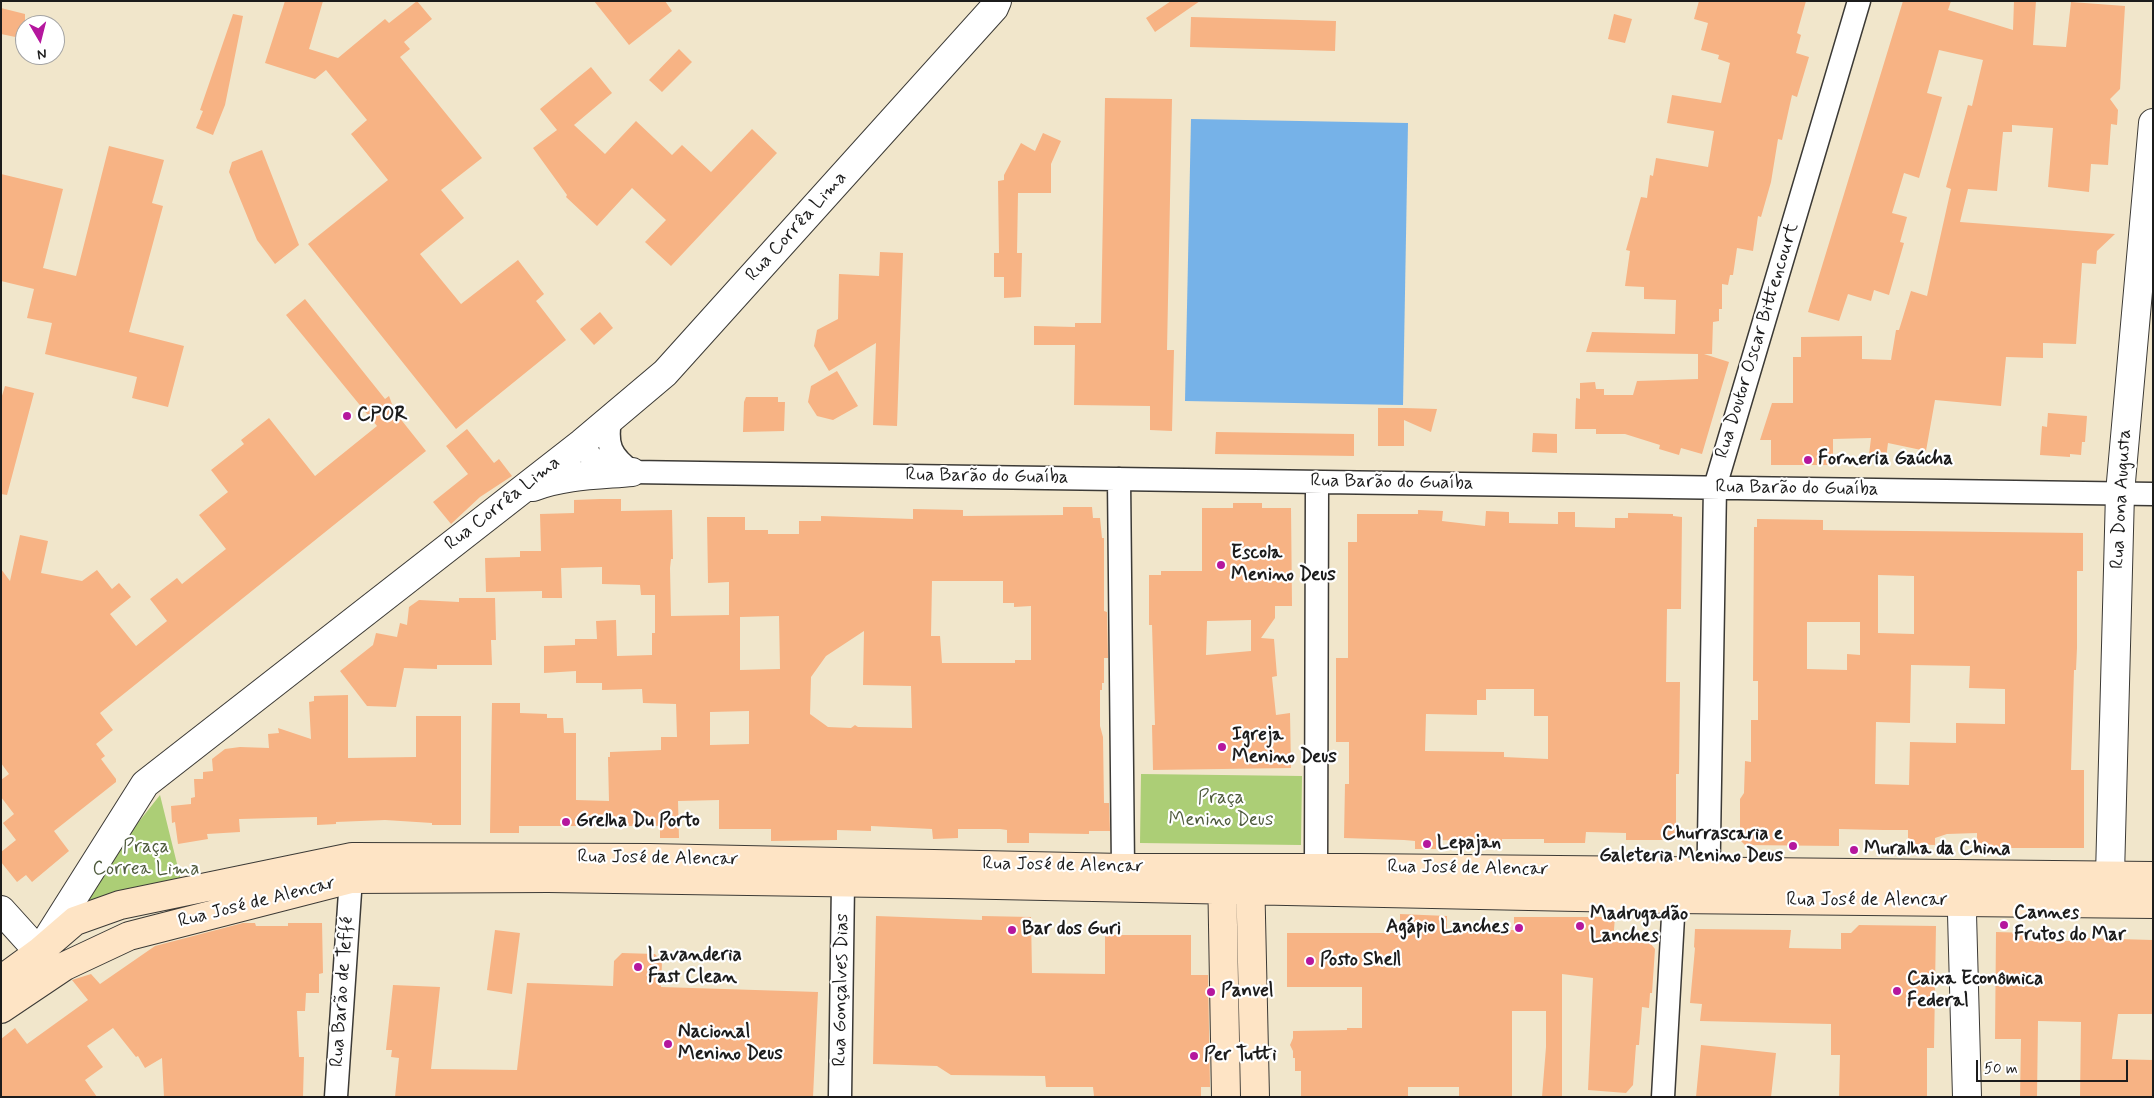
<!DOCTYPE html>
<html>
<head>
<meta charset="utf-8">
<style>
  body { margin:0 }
  #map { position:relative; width:2154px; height:1098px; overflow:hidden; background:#f1e6cb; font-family:Mynerve,sans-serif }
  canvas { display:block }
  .frame { position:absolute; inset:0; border:2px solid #1c1c1c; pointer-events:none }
  .north { position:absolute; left:15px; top:15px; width:50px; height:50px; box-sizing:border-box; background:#fff; border:1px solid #a4a4a4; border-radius:50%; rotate:172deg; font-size:14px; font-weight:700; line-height:20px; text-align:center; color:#1c1c1c }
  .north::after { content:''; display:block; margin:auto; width:18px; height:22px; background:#b5179e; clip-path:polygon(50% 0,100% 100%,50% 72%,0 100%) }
  .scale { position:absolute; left:1976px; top:1060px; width:152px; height:22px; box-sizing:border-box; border:2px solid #1c1c1c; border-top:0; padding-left:6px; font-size:15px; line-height:18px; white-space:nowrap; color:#1c1c1c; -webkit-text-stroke:4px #fff; paint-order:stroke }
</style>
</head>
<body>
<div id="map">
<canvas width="2154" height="1098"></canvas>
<div class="frame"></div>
<div class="north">N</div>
<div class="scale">50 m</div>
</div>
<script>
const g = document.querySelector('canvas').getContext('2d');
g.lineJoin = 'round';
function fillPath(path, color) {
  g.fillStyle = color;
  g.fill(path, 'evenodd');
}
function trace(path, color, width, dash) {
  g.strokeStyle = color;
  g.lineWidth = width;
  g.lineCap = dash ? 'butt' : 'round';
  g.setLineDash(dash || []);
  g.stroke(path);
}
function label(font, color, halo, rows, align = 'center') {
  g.font = font + ' Mynerve,sans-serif';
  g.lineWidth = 4.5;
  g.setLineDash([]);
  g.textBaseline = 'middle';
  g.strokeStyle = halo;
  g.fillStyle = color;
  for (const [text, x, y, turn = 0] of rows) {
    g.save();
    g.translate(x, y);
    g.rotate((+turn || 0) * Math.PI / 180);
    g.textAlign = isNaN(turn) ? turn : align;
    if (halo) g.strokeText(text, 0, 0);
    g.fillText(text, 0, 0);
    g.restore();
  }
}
const green = new Path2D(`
  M1141 774 1302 776 1301 845 1140 843Z
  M160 795 181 880 69 910Z`);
const water = new Path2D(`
  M1191 119 1408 123 1403 405 1185 401Z`);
const building = new Path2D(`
  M285 1H323L309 49 338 58 385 19 389 23 417 1 432 19 404 42 410 49 400 57 482 158 441 190 464 218 420 254 461 304 518 260 544 294 536 301 566 340 456 429 308 244 388 180 351 134 367 120 326 70 315 79 265 63Z
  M594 1H665L672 11 629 45Z
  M1171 1H1200L1155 32 1146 18Z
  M1699 1H1806L1797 33 1801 35 1796 53 1809 57 1797 97 1792 95 1782 140 1778 139 1771 182 1761 217 1758 216 1753 251 1737 248 1733 275H1730L1728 285 1722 284V309H1719V321L1713 322 1712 354H1704L1729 362 1702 454 1681 448 1679 455 1659 449 1660 445 1625 434H1596V429H1575L1576 398 1580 399V383L1595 382 1596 389H1604V395H1633L1637 381 1698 379V354L1586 352 1592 332 1675 334 1676 300 1644 299V287L1625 286 1630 251 1626 250 1641 197 1647 198 1650 175 1653 176 1656 158 1708 167 1714 131 1667 123 1672 95 1721 103 1730 63 1718 59 1719 55 1701 50 1708 23 1694 19Z
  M1903 1H1951L1948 10 2013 30 2014 1H2036L2033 45 2066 47 2071 2 2125 6 2120 89 2110 99 2118 110 2117 125 2111 124 2108 165 2091 164 2089 192 2048 187 2053 128 2012 125V132H2003L1997 191 1968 189 1960 222 2115 234 2097 251 2096 264 2082 263 2076 344 2043 343V358L2006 357 2001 406 1935 400 1926 451 1888 443 1886 458 1869 455 1871 438 1833 439V465H1771V440H1760L1772 403H1793V357H1801V337L1862 336V359L1891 360 1896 330H1899L1911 291 1927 296 1951 189 1946 187 1968 105 1972 106 1983 60 1939 50 1927 93 1942 97 1919 178 1904 173 1892 213 1907 217 1900 242 1904 243 1889 295 1874 290 1871 301 1848 294 1839 321 1808 312Z
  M1 8 25 14V39L1 34Z
  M233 14 243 16 225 105 213 135 196 128 203 111 200 110Z
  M1614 14 1632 19 1625 43 1608 39Z
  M1191 17 1336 21 1335 51 1190 47Z
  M679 49 692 62 662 92 649 80Z
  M591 67 612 93 574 125 605 154 636 121 672 155 682 145 711 172 752 129 777 153 671 266 645 242 666 220 632 188 597 226 566 197 567 195 533 148 557 130 540 109Z
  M1105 98 1172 99 1167 350H1174L1172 431 1150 430V406L1074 405 1075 345H1034V326L1075 327V323H1101Z
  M1043 133 1061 141 1051 164V193H1018L1017 253H1022L1021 297 1004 298V277H994V253H999L998 181 1004 180V175L1021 143 1035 151Z
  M109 146 164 160 152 203 163 206 129 332 184 346 168 407 132 398 137 377 45 354 52 323 27 318 34 289 1 281V174L63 189 43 268 76 276Z
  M262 150 299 245 275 264 257 240 229 172 232 162Z
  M880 252 903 253 897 426 873 425 876 343 829 371 814 346 817 330 838 319 839 274 879 276Z
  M305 299 385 399 389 396 395 412 426 451 100 713 113 730 96 744 105 756 101 759 116 779V782L54 831 69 851 32 882 26 875 17 882 1 862V852L16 840 3 823 14 814 1 797V780L9 774 1 763V569L10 581 20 535 48 541 41 573 82 581 97 570 112 589 119 583 131 597 110 614 136 646 167 621 150 599 177 578 182 584 226 549 199 515 228 492 211 470 244 444 241 440 269 418 315 476 377 426 286 315Z
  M600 312 613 328 594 345 580 329Z
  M837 371 858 406 833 420 817 416 808 402 811 386Z
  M5 386 34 393 7 495 1 494V399Z
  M746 397H778V402H785L784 431 743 432 744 402Z
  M1378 408H1405L1437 409 1431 432 1404 420V446H1378Z
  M2048 413 2087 416 2085 442H2082L2081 455 2070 454V457L2040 455 2042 426 2047 427Z
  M467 429 494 463 499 459 512 476 480 497 451 524 433 502 468 474 446 446Z
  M1216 432 1354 434V456L1215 454Z
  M1533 433 1557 434V453L1532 452Z
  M600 499H621V511L672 510 673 559H671L670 568 671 616 729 615V582L708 583 707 517H745V530H768V534H799V521H821V516L913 519V509L963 510V516L1063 515V507H1092L1093 518H1100L1102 538H1104V611L1107 612 1108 658H1104V683H1102V690H1100V726L1103 737 1104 803H1109L1110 831H1089V834L1029 833V843H1007V830L1000 829H958V838L933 839 932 829 871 826V831L837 830V840L771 841V829H719V800L678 801 679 838H660V826H519V833H490L492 703H520V713L547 714V718H563L564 733H576V800L609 801 608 757H610V752L661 750V737H677L676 704 643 703 642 689 602 690V683H576V671L544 673V646L575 645V639H597L596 621 616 620 617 656 652 655V633H655V595H641L640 585 602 584V567L561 568 562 598H542V591L486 592 485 558 520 557V551H541L540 514 574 513V500ZM932 581H1003V603H1014V607L1031 606V660H1015V663H942L940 636H931ZM779 616 780 669 740 670V617ZM864 631 863 685 911 686 912 728 858 727 855 725 851 728 828 727 810 714 811 677 826 656ZM749 711V744L710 745V712Z
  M1233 503H1262V508H1291L1292 606H1275V618L1261 638 1274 639 1277 676 1272 677 1276 715 1290 713 1291 768 1153 770 1152 725H1155L1152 625H1149V575H1161V571H1202V508H1233ZM1251 620V651L1206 655 1207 621Z
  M1418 510 1443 511 1442 521 1485 526 1486 511 1509 512V523L1558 524V512H1575V527L1615 528V518H1628V513L1673 514V516L1682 517 1681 609H1667L1666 682H1680L1679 774H1676V840H1626V833L1586 832 1585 843H1544V839H1502V842L1436 840V849H1415V841L1404 840 1344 838 1345 784H1349V742H1336V658H1348V542H1357V514H1418ZM1486 689H1534V716H1548V759L1504 757V752L1425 751 1426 714 1477 715V700H1486Z
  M1757 519 1823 520V530L2083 533V571H2077V648L2076 670H2074L2071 770H2084V848H1977V833L1947 834 1935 838V845L1908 844V830H1883L1839 829V846L1745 845 1740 840V799L1744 793 1745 761 1751 762V720H1758V681H1753L1754 527H1757ZM1878 575 1914 576V634L1878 633ZM1807 622H1860V655L1847 654V670L1807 669ZM1911 665 1970 666 1969 688 2005 689V724L1956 723V743L1910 742 1909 785 1875 784 1876 722 1910 723Z
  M459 598H495L496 640H491L492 665H437V669L404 668 396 707 367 706 340 671 373 645 376 633 397 637 400 623 407 625 409 607 419 600 459 602Z
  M348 695V758L416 757V716H461V825H432V823L385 820 336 822V824L317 825V817L239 819 240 832 207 834 208 839 178 844 175 822 172 823 171 806 191 804V798L195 797 194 779H203V772L213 771 212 759 225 749 240 747 269 748 268 734 279 733 278 728 311 739 309 702 314 701V696Z
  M1400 914 1447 916V930H1514V917H1615L1613 942 1650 943 1655 949 1652 993H1650L1649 1008 1642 1007 1639 1045H1636L1633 1085 1626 1093 1588 1090 1593 978 1562 974V1097H1542L1546 1047V1011H1512V1097H1459V1087H1408V1097H1301V1071H1295V1058H1293V1051L1290 1045 1293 1038V1031L1347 1030V1028H1362V987H1287V933H1400Z
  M876 916 982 920V916L1031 917 1032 973 1105 974V935H1191V975H1208L1210 1087H1201V1097L1094 1096 1093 1087H1046L1045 1076 951 1075 937 1066 873 1064Z
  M243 923H255L256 926H288V923H322L323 973 319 974V993H306L305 1011H297L299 1057H304L303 1097H164L162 1058 145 1068 138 1056 136 1057 113 1028 87 1046 103 1067 85 1080 97 1097H1V1039L15 1028 27 1044 88 1000 72 980 91 974 100 984 155 946Z
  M1859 925 1936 926 1934 1048H1927V1097H1839L1840 1055H1831V1024L1700 1021 1702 1004 1690 1003 1695 948 1694 947 1695 929 1791 930 1789 948 1841 949V933H1851Z
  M495 930 520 933 512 994 487 990Z
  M1996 932 2029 933V941H2082V938L2153 940V1014H2118L2112 1059 2153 1060V1097H2080L2081 1022 2038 1021 2037 1097H2020L2021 1039H1995Z
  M622 953 655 954 662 962 661 987 818 992 813 1097H395L399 1058 391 1057 392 1050H386L393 985 440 987 431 1069 517 1070 527 983 613 986 614 961Z
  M1701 1045 1776 1053 1771 1097H1696Z`);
const minor = new Path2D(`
  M610 419C606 445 610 456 632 472
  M582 443C596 469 605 466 632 472L2153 494
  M1316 868 1317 482
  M1107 876 1123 868 1119 479
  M1708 899 1715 487 1859 1
  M336 1097 352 863
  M840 1097 843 883
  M1663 1097 1674 899`);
const tertiary = new Path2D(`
  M533 487C564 475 599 475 632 472
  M2110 875 2120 493 2153 123
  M1961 877 1967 1097
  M1 910 39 952
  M44 944 145 784 582 443 665 373 994 8 997 1`);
const secondary = new Path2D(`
  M1222 869 1226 1097
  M1250 872 1255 1097
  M1 980 39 952 75 921 120 905 352 857 650 858 1123 868H1360L2153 876
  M1 1009 65 966 129 936 351 879 548 878 948 884 1674 899 2153 904`);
const markers = [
  [347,416,5,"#b5179e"],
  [1808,460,5,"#b5179e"],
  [1221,565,5,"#b5179e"],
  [1222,747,5,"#b5179e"],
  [566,822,5,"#b5179e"],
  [1427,844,5,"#b5179e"],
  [1793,846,5,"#b5179e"],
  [1854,850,5,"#b5179e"],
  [2004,925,5,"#b5179e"],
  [1580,926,5,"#b5179e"],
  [1519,928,5,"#b5179e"],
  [1012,930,5,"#b5179e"],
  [1310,961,5,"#b5179e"],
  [638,967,5,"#b5179e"],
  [1897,991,5,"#b5179e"],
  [1211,992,5,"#b5179e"],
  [668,1044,5,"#b5179e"],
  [1194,1056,5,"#b5179e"]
];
const streetNames = [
  ["Rua Corrêa Lima",797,227,-48],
  ["Rua Doutor Oscar Bittencourt",1758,341,-73],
  ["Rua Barão do Guaíba",987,477,1],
  ["Rua Barão do Guaíba",1392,483,1],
  ["Rua Barão do Guaíba",1797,489,1],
  ["Rua Dona Augusta",2122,499,-87],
  ["Rua Corrêa Lima",503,504,-38],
  ["Rua José de Alencar",658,859,1],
  ["Rua José de Alencar",1063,866,1],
  ["Rua José de Alencar",1468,869,1],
  ["Rua José de Alencar",1867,901],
  ["Rua José de Alencar",257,903,-14],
  ["Rua Gonçalves Dias",842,990,-89],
  ["Rua Barão de Teffé",343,992,-86]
];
const poiNames = [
  ["CPOR",357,416],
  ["Forneria Gaúcha",1818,460],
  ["Escola",1231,554],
  ["Menino Deus",1231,576],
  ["Igreja",1232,736],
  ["Menino Deus",1232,758],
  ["Grelha Du Porto",576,822],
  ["Churrascaria e",1783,835,"right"],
  ["Galeteria Menino Deus",1783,857,"right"],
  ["Lepajan",1437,844],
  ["Muralha da China",1864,850],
  ["Cannes",2014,914],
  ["Frutos do Mar",2014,936],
  ["Madrugadão",1590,915],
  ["Lanches",1590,937],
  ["Agápio Lanches",1509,928,"right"],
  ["Bar dos Guri",1022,930],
  ["Lavanderia",648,956],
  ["Fast Clean",648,978],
  ["Posto Shell",1320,961],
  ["Caixa Econômica",1907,980],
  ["Federal",1907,1002],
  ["Panvel",1221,992],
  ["Nacional",678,1033],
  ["Menino Deus",678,1055],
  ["Per Tutti",1204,1056]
];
const parkNames = [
  ["Praça",1221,799],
  ["Menino Deus",1221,821],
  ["Praça",146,848],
  ["Correa Lima",146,870]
];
fillPath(green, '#acce76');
fillPath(water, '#76b2e8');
fillPath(building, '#f7b384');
trace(minor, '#3c3a36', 25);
trace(tertiary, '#3c3a36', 30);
trace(secondary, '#3c3a36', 30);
trace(minor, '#fff', 22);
trace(tertiary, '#fff', 28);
trace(secondary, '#fee4c5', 28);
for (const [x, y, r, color] of markers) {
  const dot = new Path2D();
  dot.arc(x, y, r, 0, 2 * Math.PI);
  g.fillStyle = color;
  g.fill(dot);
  trace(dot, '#fff', 2);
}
label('19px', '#1c1c1c', '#fff', streetNames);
label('bold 19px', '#1c1c1c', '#fff', poiNames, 'left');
label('19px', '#4e5a3c', '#fff', parkNames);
</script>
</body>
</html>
